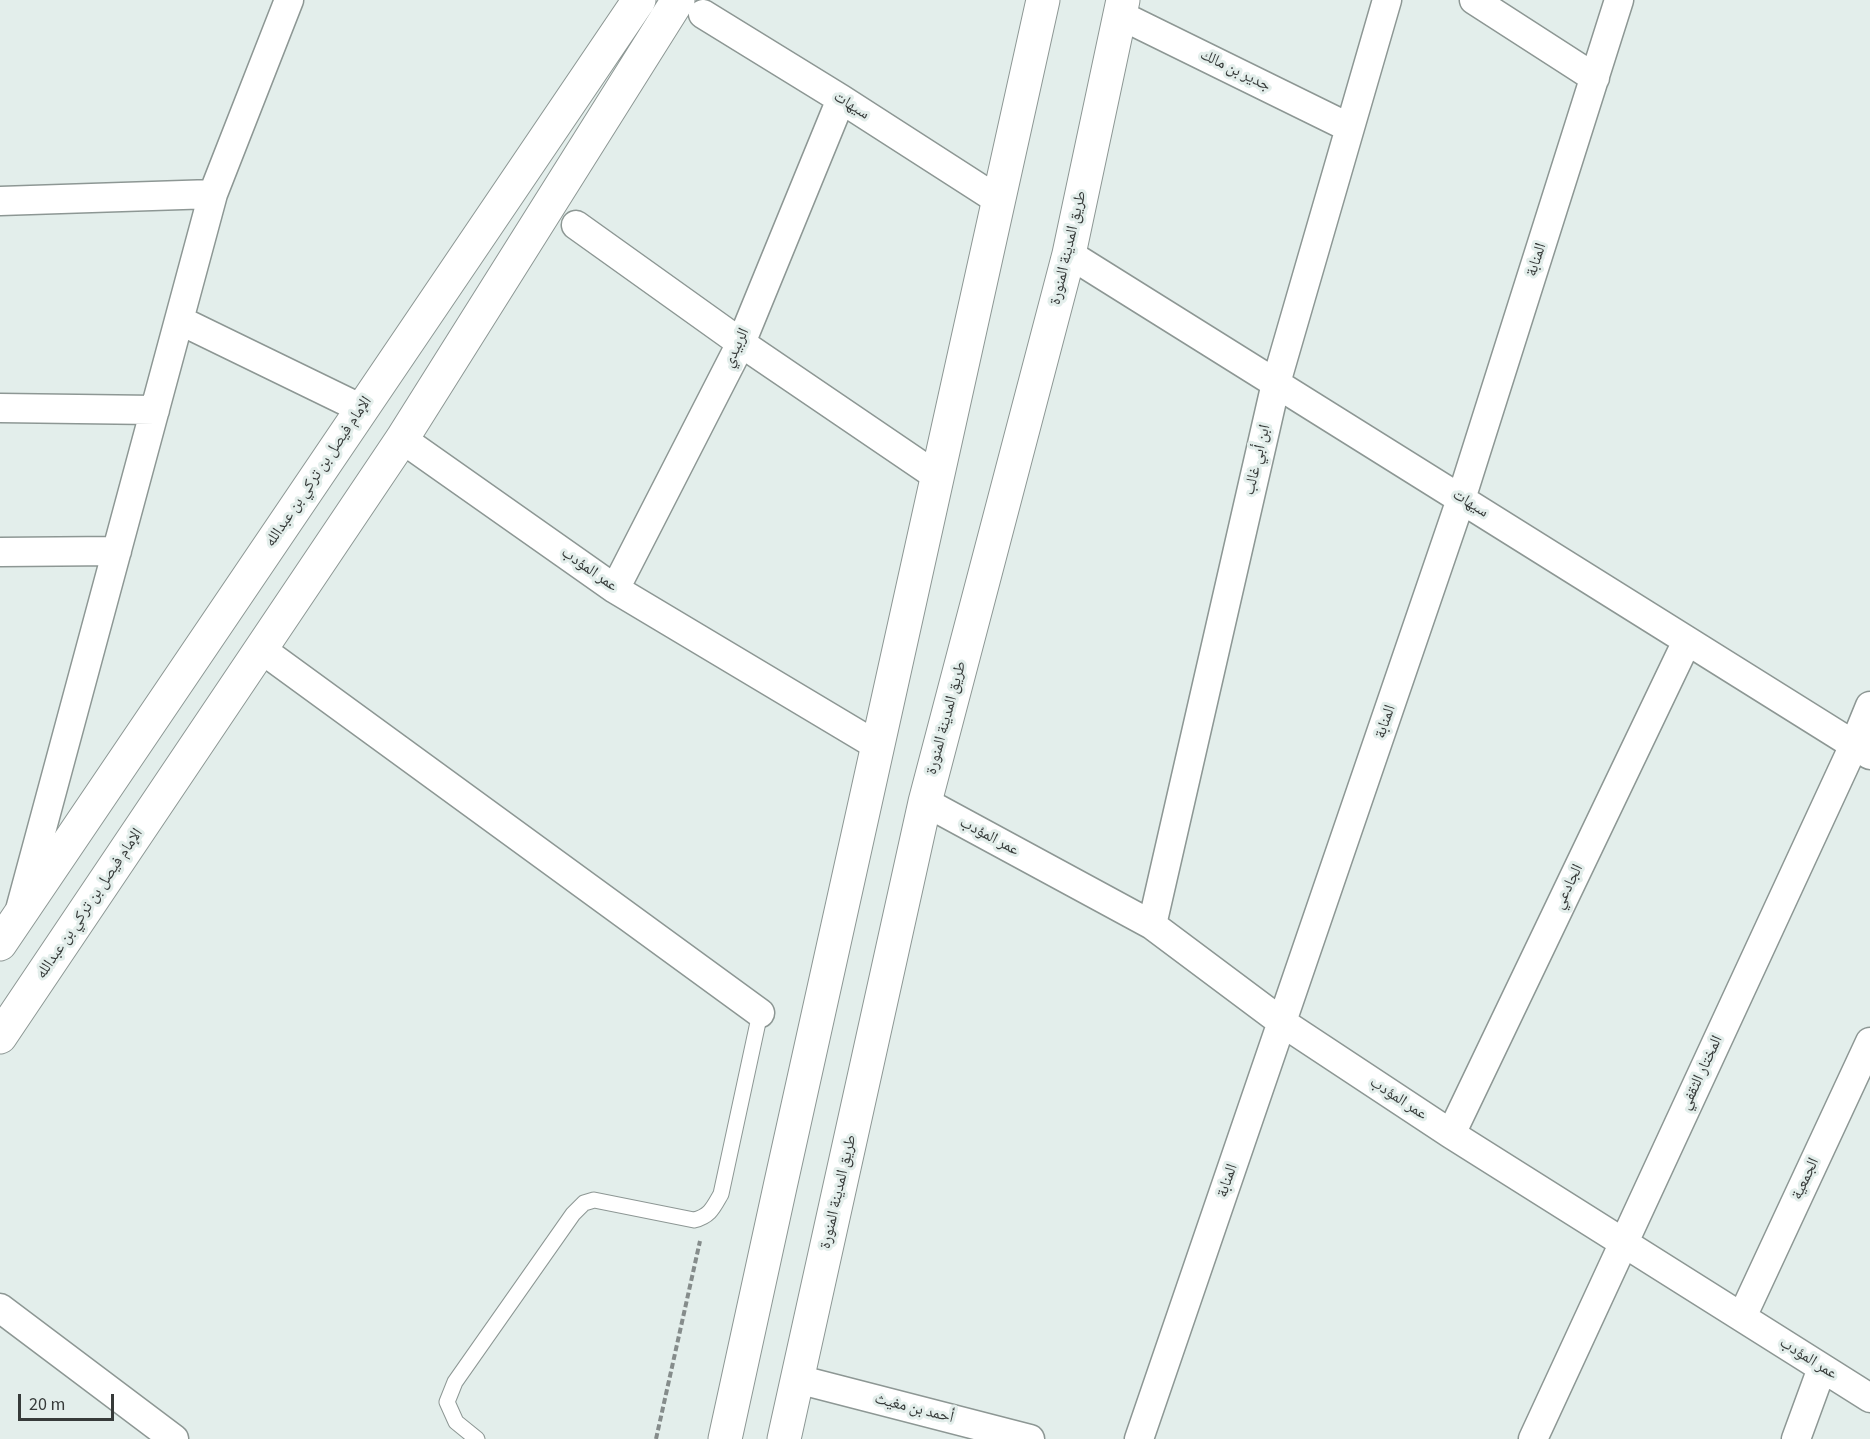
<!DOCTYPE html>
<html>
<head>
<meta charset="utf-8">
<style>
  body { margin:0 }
  #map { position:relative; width:1870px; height:1439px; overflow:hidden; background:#e3eeeb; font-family:"Source Sans 3",sans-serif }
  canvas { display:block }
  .scale { position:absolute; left:18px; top:1394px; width:96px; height:27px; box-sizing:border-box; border:3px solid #363a39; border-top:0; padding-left:8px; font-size:18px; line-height:21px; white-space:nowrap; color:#363a39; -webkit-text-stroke:4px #e3eeeb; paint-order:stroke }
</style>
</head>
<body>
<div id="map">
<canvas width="1870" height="1439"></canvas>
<div class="scale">20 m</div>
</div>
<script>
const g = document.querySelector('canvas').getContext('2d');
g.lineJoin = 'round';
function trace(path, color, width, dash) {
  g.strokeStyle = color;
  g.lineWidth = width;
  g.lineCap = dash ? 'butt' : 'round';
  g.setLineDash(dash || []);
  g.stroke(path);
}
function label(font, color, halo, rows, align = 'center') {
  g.font = font + ' "Source Sans 3","Noto Naskh Arabic",sans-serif';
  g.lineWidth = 6;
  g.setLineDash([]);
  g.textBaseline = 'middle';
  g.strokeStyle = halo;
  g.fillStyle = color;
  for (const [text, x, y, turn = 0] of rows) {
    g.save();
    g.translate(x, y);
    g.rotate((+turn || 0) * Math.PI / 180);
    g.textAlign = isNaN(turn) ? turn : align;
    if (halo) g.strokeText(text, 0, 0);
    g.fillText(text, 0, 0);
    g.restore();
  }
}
const path = new Path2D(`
  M656 1439 700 1241`);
const service = new Path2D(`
  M477 1439 456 1422 447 1402 455 1382 573 1214 584 1203 594 1200 694 1220C710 1216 713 1208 721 1194L760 1013`);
const minor = new Path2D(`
  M1474 0 1595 78
  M703 14 841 99 998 200
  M1120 15 1350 128
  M0 201 213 194
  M576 225 741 343 938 477
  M1069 254 1870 755
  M179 320 362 409
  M0 408 155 410
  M402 439 615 589 876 745
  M0 552 117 551
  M615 589 741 343 841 99
  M261 649 760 1013
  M925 802 1152 925 1283 1023 1451 1134 1870 1398
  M21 906 213 194 289 0
  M1152 925 1276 383 1387 0
  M1451 1134 1687 641
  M0 1308 174 1439
  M1742 1317 1870 1042
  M797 1379 1030 1439
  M1139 1439 1461 499 1619 0
  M1533 1439 1854 745 1870 706
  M1796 1439 1822 1368`);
const secondary = new Path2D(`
  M0 944 639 0
  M0 1037 402 439 678 0`);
const primary = new Path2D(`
  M725 1439C829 959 937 480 1043 0
  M784 1439 925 802 1069 254 1123 0`);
const streetNames = [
  ["جدير بن مالك",1235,71,26],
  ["سيهات",851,106,32],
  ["طريق المدينة المنورة",1069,248,-77],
  ["المنابة",1537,260,-72],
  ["الربيدي",737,348,-65],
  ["ابن أبي غالب",1258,460,-77],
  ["الإمام فيصل بن تركي بن عبدالله",319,472,-56],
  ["سيهات",1470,504,32],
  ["عمر المؤدب",589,570,35],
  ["طريق المدينة المنورة",947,718,-75],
  ["المنابة",1386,722,-71],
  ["عمر المؤدب",989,837,28],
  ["الجادعي",1569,887,-64],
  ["الإمام فيصل بن تركي بن عبدالله",90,904,-56],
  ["المختار الثقفي",1702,1073,-65],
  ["عمر المؤدب",1398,1099,33],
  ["الجمعية",1806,1179,-65],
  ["المنابة",1228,1181,-71],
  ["طريق المدينة المنورة",839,1192,-77],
  ["عمر المؤدب",1808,1359,32],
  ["أحمد بن مغيث",914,1409,14]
];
trace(service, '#8d9794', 17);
trace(minor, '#8d9794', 31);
trace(secondary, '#8d9794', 35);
trace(primary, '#8d9794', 35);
trace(path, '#858c8b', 4, [6, 3]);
trace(service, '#fff', 15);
trace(minor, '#fff', 28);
trace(secondary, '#fff', 33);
trace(primary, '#fff', 33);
label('16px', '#363a39', '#e3eeeb', streetNames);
</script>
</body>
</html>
